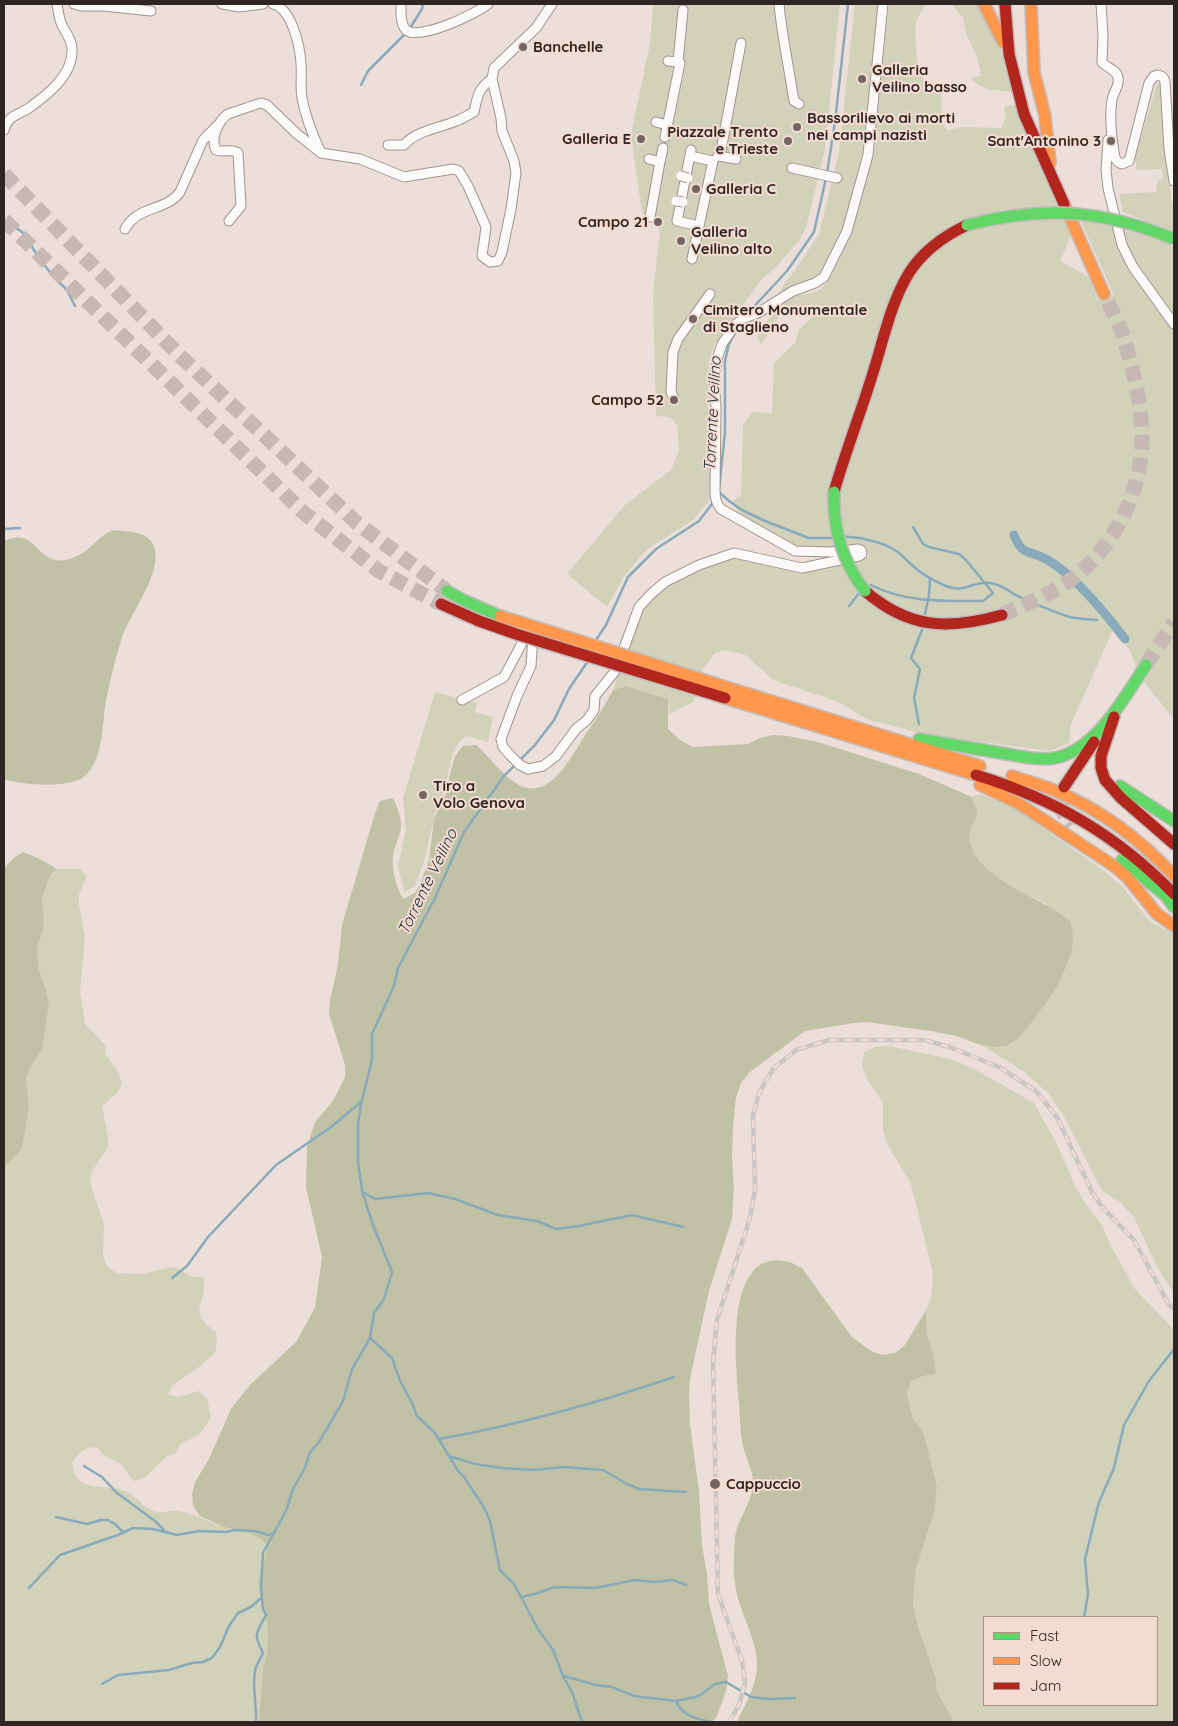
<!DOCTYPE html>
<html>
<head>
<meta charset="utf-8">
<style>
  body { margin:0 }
  #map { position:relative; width:1178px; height:1726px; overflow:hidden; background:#ecded9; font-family:Quicksand,sans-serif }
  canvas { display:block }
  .frame { position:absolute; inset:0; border:5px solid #2f2522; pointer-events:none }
  .legend { position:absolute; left:983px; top:1616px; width:175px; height:90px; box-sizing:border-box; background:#f4dbd1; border:1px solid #a5928b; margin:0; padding:6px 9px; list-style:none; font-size:15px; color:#2f2522 }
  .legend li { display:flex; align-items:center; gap:10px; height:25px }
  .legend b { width:25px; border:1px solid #a5928b }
</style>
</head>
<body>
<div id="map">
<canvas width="1178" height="1726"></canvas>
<div class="frame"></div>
<ul class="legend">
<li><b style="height:6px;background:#63d668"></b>Fast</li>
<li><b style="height:6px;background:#ff974d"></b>Slow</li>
<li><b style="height:6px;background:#b3261e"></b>Jam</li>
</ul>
</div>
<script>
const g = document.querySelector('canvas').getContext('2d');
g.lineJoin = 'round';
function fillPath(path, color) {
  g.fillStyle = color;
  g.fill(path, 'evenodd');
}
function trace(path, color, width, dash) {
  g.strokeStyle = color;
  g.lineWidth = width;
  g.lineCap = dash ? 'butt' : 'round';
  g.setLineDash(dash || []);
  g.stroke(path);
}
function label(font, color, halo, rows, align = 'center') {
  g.font = font + ' Quicksand,sans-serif';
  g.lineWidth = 4;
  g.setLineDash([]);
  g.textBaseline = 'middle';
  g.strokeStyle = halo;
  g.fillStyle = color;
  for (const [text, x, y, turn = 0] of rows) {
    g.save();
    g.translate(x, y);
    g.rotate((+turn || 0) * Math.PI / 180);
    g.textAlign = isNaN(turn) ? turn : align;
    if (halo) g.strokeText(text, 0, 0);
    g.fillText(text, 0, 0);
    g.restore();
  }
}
const green = new Path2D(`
  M653 4H840L825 150 806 228 799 241 775 268 761 280 715 344 709 360 708 406 712 451 710 500 693 520 646 550 625 575 607 607 567 574 625 505 671 470 679 451 677 425 670 417 656 416 653 294 660 229 642 213 631 135 650 43Z
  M855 4H878L863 156 846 229 824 268 819 276 809 281 794 285 779 293 784 284 795 270 819 234 839 152Z
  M889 4H926L916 21 915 34 918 71 924 80 938 85C946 99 937 119 947 130L964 127 1001 128 1006 118 1004 108 1006 106 1016 105 1072 233 1060 261 1092 279 1097 300 1114 295 1079 217 1157 239 1174 247V719L1144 682 1153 667 1137 670 1130 650 1113 630 1071 724 1069 743 1050 751 924 734 866 719 839 702 773 680 746 655 724 650 715 653 703 669 693 702 669 714 668 699 626 686 613 690 633 629 640 612 652 598 670 584 704 566 730 557 813 571 869 557 866 547 859 544 830 549H799L739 514 732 501 741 496 743 425 752 412 772 413 774 363 795 343 799 329 814 316 809 309 795 316 782 311 761 345 757 337C763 319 780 313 788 297 797 295 812 294 819 290 840 279 869 171 876 144L874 137Z
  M952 4H976L996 30 1011 92 987 89 980 86 972 80V78L981 76 977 57 966 33 963 18Z
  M1157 83 1163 88 1171 198 1174 210V232L1123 212 1119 194 1156 192 1158 180 1163 179 1162 169 1137 170 1135 158Z
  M435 692 477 703 475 712 493 717 488 742 466 736 460 741 453 752 444 791 438 803 424 861 415 886 404 892 398 866 406 830 403 798Z
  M981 794 1017 810 1099 867 1123 887 1149 921 1174 934V1294L1157 1267 1134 1217 1120 1202 1102 1191 1066 1120 1049 1094 1023 1071 981 1045 993 1047 1026 1030 1054 992 1061 979 1047 904C1025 892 968 870 969 839 969 830 976 821 976 812 977 808 973 802 972 797Z
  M57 869H80L87 876 79 895V905L85 936 80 992 85 1024 105 1045 106 1055 119 1073 122 1084 117 1093 102 1106 108 1137V1147L91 1173 90 1183 104 1224 103 1256 107 1266 116 1273 141 1274 173 1267 193 1277H204C207 1305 186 1311 216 1332L217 1343 215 1353 199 1367 173 1385 168 1394 178 1397 199 1391 207 1398 211 1418 199 1435 180 1444 176 1453 166 1457 143 1479 133 1481 121 1464 103 1455 97 1447C83 1447 80 1452 72 1462 77 1498 104 1480 129 1493 138 1498 144 1508 154 1511 161 1514 169 1510 177 1511 194 1513 208 1522 224 1527 235 1530 250 1530 260 1538 263 1540 266 1544 268 1546L258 1582 268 1630 267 1654 263 1668 259 1722H4V1168L22 1149 29 1108 26 1078 30 1068 42 1050 49 1004 46 989 39 970 37 949 43 930 44 920 42 900 48 882 52 873Z
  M889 1046 950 1059 972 1068 1034 1103 1057 1144 1075 1186 1087 1206 1102 1225 1111 1246 1134 1288 1174 1330V1722H954L937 1691 936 1678 919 1630 913 1604 916 1569 935 1510 937 1485 925 1439 921 1428 913 1419 907 1393 911 1382 923 1376 936 1374 934 1355 927 1336 926 1310 931 1297 933 1283 932 1269 911 1184 889 1147 883 1132V1103L867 1079 862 1066 864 1052 876 1047ZM984 1617H1157V1705H984Z`);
const forest = new Path2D(`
  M114 530C128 532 148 531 154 546 164 573 128 615 121 641 115 660 110 681 106 700 102 723 104 759 85 776 70 789 22 785 4 779V541C38 526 35 565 65 560 91 555 95 536 114 530Z
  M626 686 668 699V729L680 740 693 747 748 744 760 738 773 735 788 736 818 742 919 774 972 797C973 802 977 808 977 812 976 822 967 832 970 842 980 882 1041 895 1071 922L1073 936 1072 951 1061 979 1054 992 1026 1030 1017 1039 1006 1046 993 1047 981 1045 956 1036 931 1031 867 1022 854 1023 805 1031 750 1072 741 1083 736 1097 733 1128 732 1157 734 1187 732 1219 709 1291 690 1379 689 1394 690 1424 699 1491 702 1545 707 1574 709 1604 728 1676 726 1691 716 1718 712 1722H259L263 1668 267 1654 268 1630 258 1582 268 1546 260 1538 249 1533 224 1527 200 1516 193 1506 192 1494 195 1482 209 1459 231 1409 250 1385 296 1342 315 1308 322 1257 306 1187 307 1147 315 1122 333 1101 345 1077V1065L329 1014 330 1001 338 964 342 925 375 813 380 801 393 798C397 807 402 818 401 828 400 837 395 845 393 854 391 869 396 886 403 899L415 893 421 882 429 859 434 819 448 789 449 778 455 756 463 746 476 745C491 758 502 776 519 785 551 802 573 753 587 732 597 718 605 705 613 690Z
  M23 852 40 859 57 869 52 873 48 881 42 900 44 920 43 930 37 949 39 970 46 989 49 1004 42 1050 30 1068 26 1078 29 1108 22 1149 4 1168V868L15 857Z
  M778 1260 790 1262 802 1268 852 1337 871 1351 882 1355 895 1353 905 1345 926 1310 927 1336 934 1355 936 1374 923 1376 911 1382 907 1393 913 1419 921 1428 925 1439 937 1486 935 1510 916 1569 913 1604 919 1630 936 1678 937 1691 954 1722H737C745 1705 755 1688 757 1669 759 1641 738 1611 735 1584 733 1570 734 1553 735 1539 736 1519 754 1502 753 1481 752 1467 744 1455 742 1441 740 1429 740 1415 739 1403 736 1368 729 1297 754 1270 761 1262 769 1261 778 1260Z`);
const stream = new Path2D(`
  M410 28 422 9 423 4
  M361 85 368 71 407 32
  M827 173 835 122 848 4
  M4 224 15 227 22 232 42 262 54 277 67 290 75 306
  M748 313 787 271 814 232 826 178
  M719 489 725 432V361L729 344 738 328
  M719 492 729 501 742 510 765 521 809 538H831
  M4 529 20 528
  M842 537C855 536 882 542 893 549 901 553 907 561 913 566 923 575 934 581 946 586 966 594 973 580 990 583 1002 584 1010 593 1020 597 1036 604 1053 612 1070 617 1079 619 1088 619 1097 620
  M869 586 871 585C906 603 945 601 983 601L993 593 966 560 959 554 929 547 923 544 913 527
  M849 606 860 592
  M925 614 929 595 930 579
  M596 640 606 625 628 577 656 549 699 521 714 501
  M919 724 914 698 920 669 911 658 922 630
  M519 761 535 745 554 720 569 689 588 661
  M515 765 504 776 464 832 435 898 398 968 394 986 372 1034V1060L361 1104 358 1124V1161L362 1191 373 1225 392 1272 384 1299 374 1313 370 1338 392 1358 400 1381 412 1403 417 1416 435 1433 458 1471 464 1477 485 1509 490 1521 500 1570 514 1584 538 1629 553 1650 563 1676 572 1692 582 1722
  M363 1192 375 1199 428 1193 455 1199 498 1215 537 1221 556 1229 579 1226 632 1215 683 1227
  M172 1278 187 1266 208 1237 276 1165 331 1127 362 1101
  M439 1439C518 1425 597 1403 674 1377
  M449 1456 475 1464 502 1468 534 1470 564 1467 603 1470 627 1484 639 1489 686 1492
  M84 1466 102 1477 117 1493 155 1521 164 1530
  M56 1517 87 1524 101 1520H108L115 1524 123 1532
  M29 1588 60 1555 118 1535 133 1528 153 1529 177 1535 199 1531 226 1532 235 1530 255 1531 269 1535 275 1532
  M522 1597 538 1593 555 1587 595 1588 635 1580 654 1582 673 1580 686 1585
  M1084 1617 1088 1595 1085 1559 1099 1502 1114 1468 1124 1425 1149 1381 1174 1349
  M564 1676 596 1685 612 1687 634 1696 676 1701 699 1696 715 1684 726 1682 751 1697 769 1699 795 1698
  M102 1684 118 1675 169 1670 192 1663 203 1662 212 1658 220 1647 229 1626 238 1613 251 1607 261 1598
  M676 1701C681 1715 697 1719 711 1722
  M256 1722C257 1706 251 1682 256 1667 258 1662 261 1658 263 1653 253 1634 256 1634 266 1615L263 1609 261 1588 263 1553 286 1511 293 1489 305 1468 310 1452 319 1442 343 1401 352 1369 370 1338`);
const canal = new Path2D(`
  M1014 535C1022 556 1029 550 1046 559 1073 574 1106 614 1125 639`);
const highwayTunnel = new Path2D(`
  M4 174 178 354 357 523 447 591
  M4 220 304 513 379 571 441 604
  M1002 615C1021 606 1042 598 1060 587 1110 556 1141 498 1142 440 1143 411 1133 367 1124 339 1120 324 1111 309 1104 294
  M1146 665 1174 622
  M1061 801 1063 812 1072 825`);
const street = new Path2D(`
  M74 4 81 6H104L151 11
  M222 4 239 7 263 4
  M273 4C292 9 300 46 301 64 302 75 300 87 302 98 305 115 314 138 321 153
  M401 4C401 12 400 24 406 30 419 41 476 14 488 4
  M779 4C782 36 789 68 794 101L799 104
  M1101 4 1103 35 1102 62C1106 68 1117 69 1118 78 1120 86 1113 92 1112 100 1109 119 1112 139 1115 158L1118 162 1122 164 1129 161 1149 83 1154 76 1158 75 1163 77 1165 82 1169 149 1174 181
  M668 61 678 62
  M656 122 667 125
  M4 130C8 115 17 116 29 108 47 95 72 76 72 51 73 41 65 32 61 23 59 17 58 10 57 4
  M665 137 680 63 678 62 683 10
  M1108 140 1106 170 1108 188 1122 245 1133 267 1174 324
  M388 145H404C415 131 440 128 456 121 462 119 468 115 474 112 477 98 478 88 492 79
  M690 156 713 161 699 226 677 221 691 150
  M718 156 736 159
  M720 156 741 43
  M649 159 660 162 650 217
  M660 162 663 148
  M792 168 837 178
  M229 221 241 206 238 153C231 148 223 153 216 150 210 139 218 121 228 114 231 113 257 104 261 103L267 105 296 133 321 153 360 159 404 177 453 169 459 171 468 186 486 227 482 256 490 262 498 261 502 252 511 209 516 173 514 161 502 131 501 118 492 79 494 68 536 28 552 4
  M125 229C127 226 129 222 132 220 146 206 168 209 180 192L203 140 218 125
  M692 259 699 226
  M674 398 671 392 673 352 678 339 710 294
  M533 636 531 666 517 696 501 739 503 747 509 754 520 765 528 769 543 766 556 756 576 729 587 720 594 710 595 696 616 670 639 607 651 594 665 582 699 565 734 553 802 568 859 556 862 554 861 550 858 549 831 552 795 551 721 509C716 503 715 498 715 490L716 408 714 378 718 356 722 344 736 324 744 318 758 313 793 291 815 283 824 277 847 231 868 155 883 4
  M462 700 504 677 521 645 525 632`);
const fast = new Path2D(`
  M447 591 465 601 500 616
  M919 739 1030 758C1042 759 1054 760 1065 755 1100 742 1126 695 1146 665
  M1120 786 1174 821
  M1122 860 1166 896 1174 907`);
const slow = new Path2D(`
  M984 4 1003 42
  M1031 4 1034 72 1045 116 1050 163
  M1064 204 1104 294
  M729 688 980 766
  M725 698 976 775
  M1012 776C1026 781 1042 785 1056 791 1101 810 1141 840 1174 876
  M980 785 1018 803 1114 866 1128 878 1157 914 1174 926`);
const jam = new Path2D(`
  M1005 4 1009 54 1024 114 1064 204
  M834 492C845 453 860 415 872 376 883 342 890 304 909 273 923 251 944 236 967 225
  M865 591C909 629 948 630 1002 615
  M441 604 479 621
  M1114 717 1101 756V768L1105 780 1121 798 1174 844
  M976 775C1054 799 1117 835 1174 894
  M1064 787 1094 742`);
const rail = new Path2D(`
  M729 1722 739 1705 745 1682 742 1661 718 1594 713 1363 717 1320 750 1218 755 1189 753 1116 759 1093 773 1069 796 1050 829 1040H925L952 1048 999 1067 1036 1091 1057 1117 1092 1192 1103 1208 1134 1240 1169 1305 1174 1309`);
const streetBridge = new Path2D(`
  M681 176 688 178
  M676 201 683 202`);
const fastBridge = new Path2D(`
  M967 225C1043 206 1101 209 1174 239
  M834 492C833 530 842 561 865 591`);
const slowBridge = new Path2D(`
  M500 616 729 688`);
const jamBridge = new Path2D(`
  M479 621 516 634 725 698`);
const markers = [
  [523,47,5,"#716662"],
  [862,79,5,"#716662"],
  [797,127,5,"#716662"],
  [641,139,5,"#716662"],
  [788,141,5,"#716662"],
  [1111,141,5,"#716662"],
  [696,189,5,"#716662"],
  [658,222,5,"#716662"],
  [681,241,5,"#716662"],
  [693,319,5,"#716662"],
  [674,400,5,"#716662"],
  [423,795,5,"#716662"],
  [715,1484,6,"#716662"]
];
const poiNames = [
  ["Banchelle",533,47],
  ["Galleria",872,70],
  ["Veilino basso",872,87],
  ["Bassorilievo ai morti",807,118],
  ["nei campi nazisti",807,135],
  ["Piazzale Trento",778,132,"right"],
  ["e Trieste",778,149,"right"],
  ["Galleria E",631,139,"right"],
  ["Sant'Antonino 3",1101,141,"right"],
  ["Galleria C",706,189],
  ["Campo 21",648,222,"right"],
  ["Galleria",691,232],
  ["Veilino alto",691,249],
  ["Cimitero Monumentale",703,310],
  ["di Staglieno",703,327],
  ["Campo 52",664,400,"right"],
  ["Tiro a",433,786],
  ["Volo Genova",433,803],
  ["Cappuccio",726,1484]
];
const waterNames = [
  ["Torrente Veilino",713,414,-87],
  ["Torrente Veilino",428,882,-64]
];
fillPath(green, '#d2d2bb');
fillPath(forest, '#c1c2a5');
trace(stream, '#8ab', 2.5);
trace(canal, '#8ab', 9);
trace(highwayTunnel, '#c6b9b4', 15, [15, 8]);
trace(street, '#9f9490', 11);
trace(fast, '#c2bbb9', 14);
trace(slow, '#c2bbb9', 14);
trace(jam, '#c2bbb9', 14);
trace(street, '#fcfaf9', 9);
trace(fast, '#63d668', 11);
trace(slow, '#ff974d', 11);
trace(jam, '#b3261e', 11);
trace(rail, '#cac6c5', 4.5);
trace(rail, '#f4dbd1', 2.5, [8]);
trace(streetBridge, '#9f9490', 11, []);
trace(fastBridge, '#c2bbb9', 14, []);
trace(slowBridge, '#c2bbb9', 14, []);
trace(jamBridge, '#c2bbb9', 14, []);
trace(streetBridge, '#fcfaf9', 9);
trace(fastBridge, '#63d668', 11);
trace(slowBridge, '#ff974d', 11);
trace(jamBridge, '#b3261e', 11);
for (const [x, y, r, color] of markers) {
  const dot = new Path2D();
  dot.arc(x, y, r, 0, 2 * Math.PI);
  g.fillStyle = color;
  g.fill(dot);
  trace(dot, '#f4dbd1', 2);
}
label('bold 15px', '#2f2522', '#f4dbd1', poiNames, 'left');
label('italic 16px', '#132e3a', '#f4dbd1', waterNames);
</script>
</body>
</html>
